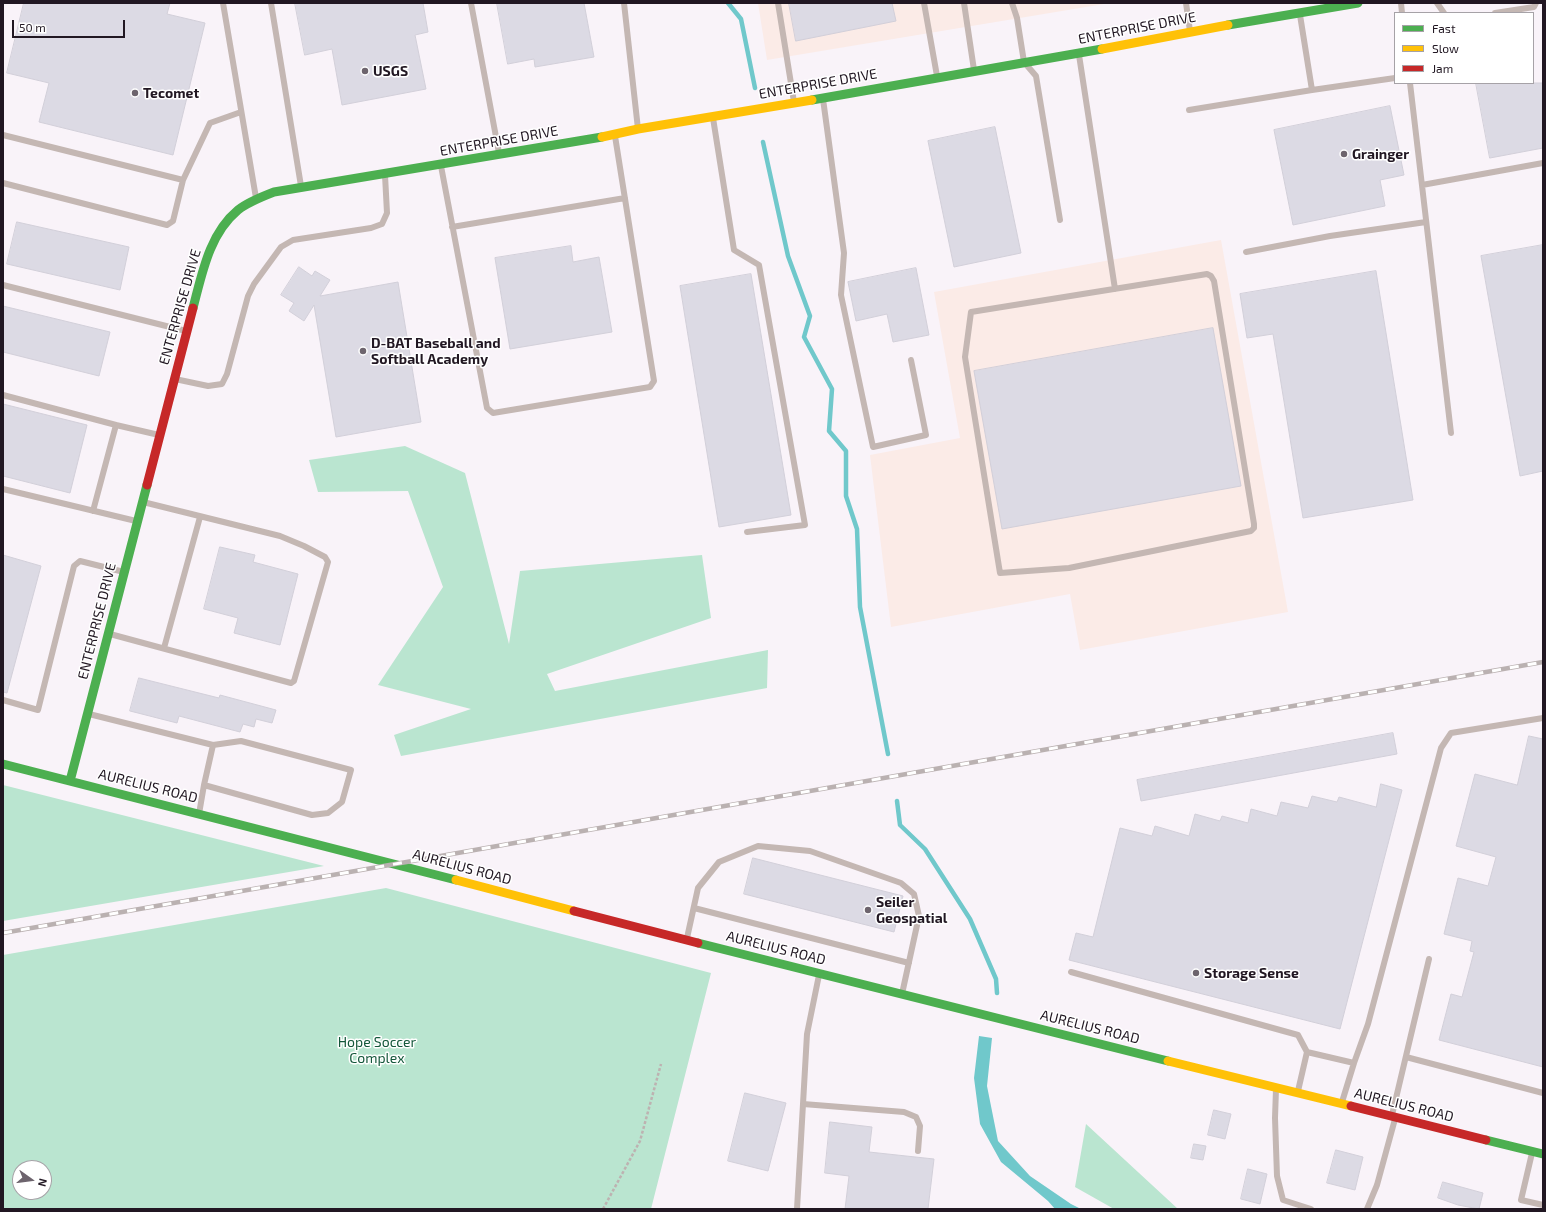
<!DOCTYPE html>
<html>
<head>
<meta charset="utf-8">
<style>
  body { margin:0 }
  #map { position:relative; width:1546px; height:1212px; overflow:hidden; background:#f9f3f9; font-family:"Exo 2",sans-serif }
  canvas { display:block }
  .frame { position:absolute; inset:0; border:4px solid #211722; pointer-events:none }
  .legend { position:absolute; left:1394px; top:12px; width:140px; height:72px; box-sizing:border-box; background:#fff; border:1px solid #a6a2a7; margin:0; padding:5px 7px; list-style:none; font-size:12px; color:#211722 }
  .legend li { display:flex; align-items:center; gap:8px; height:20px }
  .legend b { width:20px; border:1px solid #a6a2a7 }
  .north { position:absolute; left:12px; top:1160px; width:40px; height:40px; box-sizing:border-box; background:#fff; border:1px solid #a6a2a7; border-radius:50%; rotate:104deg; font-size:11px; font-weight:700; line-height:16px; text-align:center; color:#211722 }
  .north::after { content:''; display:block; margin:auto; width:14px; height:18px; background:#6d646d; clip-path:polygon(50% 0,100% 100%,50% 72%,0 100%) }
  .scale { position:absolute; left:12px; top:20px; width:113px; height:18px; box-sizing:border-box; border:2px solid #211722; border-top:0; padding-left:5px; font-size:12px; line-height:14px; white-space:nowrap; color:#211722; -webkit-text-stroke:3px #fff; paint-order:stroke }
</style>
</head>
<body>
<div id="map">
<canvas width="1546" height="1212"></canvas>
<div class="frame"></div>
<ul class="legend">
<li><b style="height:5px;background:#4caf50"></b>Fast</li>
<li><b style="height:5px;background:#ffc107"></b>Slow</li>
<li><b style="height:5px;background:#c62828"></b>Jam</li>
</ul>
<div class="north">N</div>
<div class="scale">50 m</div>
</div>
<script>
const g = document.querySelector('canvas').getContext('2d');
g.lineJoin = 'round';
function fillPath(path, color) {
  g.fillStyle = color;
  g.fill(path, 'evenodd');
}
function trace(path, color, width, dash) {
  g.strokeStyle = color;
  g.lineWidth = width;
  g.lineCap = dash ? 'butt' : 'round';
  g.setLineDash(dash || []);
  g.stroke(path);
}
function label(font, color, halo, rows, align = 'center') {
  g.font = font + ' "Exo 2",sans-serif';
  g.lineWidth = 3;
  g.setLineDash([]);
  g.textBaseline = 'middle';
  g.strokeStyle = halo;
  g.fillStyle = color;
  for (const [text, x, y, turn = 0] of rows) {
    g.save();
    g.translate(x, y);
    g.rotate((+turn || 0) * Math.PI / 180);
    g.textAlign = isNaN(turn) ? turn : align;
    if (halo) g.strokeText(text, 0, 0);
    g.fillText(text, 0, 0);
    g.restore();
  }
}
const industrial = new Path2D(`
  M758 3H1110L767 60Z
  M1221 240 1288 612 1080 650 1070 594 891 627 870 455 960 438 934 292Z`);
const green = new Path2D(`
  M405 446 465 473 509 644 520 571 702 555 711 618 547 674 555 691 768 650 767 688 401 756 394 735 471 709 378 685 443 587 408 491 318 492 309 460Z
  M3 785 324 866 3 921Z
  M386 888 711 973 651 1209H3V955ZM20 1168H44V1192H20Z
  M1086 1124 1178 1209H1114L1075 1187Z`);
const water = new Path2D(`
  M979 1036 992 1038 987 1086 998 1141 1030 1176 1071 1204 1081 1209H1055L1048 1201 1001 1162 980 1124 974 1078Z`);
const stream = new Path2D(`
  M728 3 741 19 755 88
  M763 142 788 256 810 316 804 337 832 389 829 431 846 451V496L857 529 860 607 888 754
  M897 801 900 825 925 849 970 919 996 979 997 993`);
const building = new Path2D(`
  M24 3H170L167 14 205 23 173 155 39 122 49 83 7 73Z
  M295 3H423L428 32 415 35 426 89 342 105 332 49 305 55Z
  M497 3H584L594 57 535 67 534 59 508 64Z
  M789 3H892L896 21 796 41Z
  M1476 83H1543V148L1490 158Z
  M1390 106 1404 175 1380 180 1385 206 1293 225 1274 130Z
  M995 127 1021 253 954 267 928 141Z
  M17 222 129 247 120 290 7 264Z
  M1543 245V471L1520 476 1481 256Z
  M571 246 573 262 599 257 612 332 510 349 495 258Z
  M299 267 312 276 315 271 330 280 320 296 398 282 421 422 336 437 314 305 304 321 289 311 294 303 281 295Z
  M916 268 929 335 893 342 887 314 856 321 848 282Z
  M1376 271 1413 500 1303 518 1273 334 1247 338 1240 294Z
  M751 274 791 515 719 527 680 286Z
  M3 306 110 332 99 376 3 352Z
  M1213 328 1241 486 1002 529 974 371Z
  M3 404 87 425 70 493 3 476Z
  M220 547 255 555 253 562 298 574 280 645 234 633 238 618 204 609Z
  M3 555 41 566 7 693 3 692Z
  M139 678 219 698 220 695 276 710 272 723 256 719 254 727 243 724 240 732 179 716 177 723 130 711Z
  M1393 733 1397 754 1141 801 1137 780Z
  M1529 736 1543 739V1067L1439 1040 1451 994 1462 997 1474 952 1470 951 1472 941 1444 934 1458 878 1488 886 1496 857 1456 846 1475 774 1517 785Z
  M1381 784 1402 790 1340 1029 1069 960 1076 933 1093 937 1120 828 1152 836 1155 826 1189 836 1195 814 1220 821 1222 816 1248 823 1251 809 1277 816 1281 802 1308 808 1312 796 1337 802 1339 797 1376 807Z
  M753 858 903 896 894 932 744 894Z
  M745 1093 786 1103 768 1171 728 1161Z
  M1214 1110 1231 1114 1225 1139 1208 1135Z
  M830 1122 872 1127 869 1152 934 1159 928 1209H845L849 1176 825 1173Z
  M1194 1144 1206 1146 1203 1160 1191 1158Z
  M1336 1150 1363 1157 1355 1190 1327 1183Z
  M1248 1169 1267 1174 1260 1204 1241 1199Z
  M1443 1182 1483 1193 1479 1209 1458 1205 1438 1198Z`);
const path = new Path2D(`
  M603 1209 640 1141 661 1064`);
const lane = new Path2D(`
  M223 3 256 198
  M271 3 301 186
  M471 3 499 153
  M624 3 638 129
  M778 3 794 102
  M924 3 937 76
  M964 3 974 70
  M1012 3 1017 18 1024 62 1036 76 1060 220
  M1186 3 1190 31
  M1401 3 1402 13
  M1437 3 1444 13
  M1495 13 1534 7 1536 3
  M1300 15 1312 90 1395 78
  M1079 55 1115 289
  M1410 83 1451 433
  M823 99 844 253 841 295 873 447 926 435 911 360
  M1189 110 1312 90
  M713 118 734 250 759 265 805 525 747 532
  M3 135 183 180
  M441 166 487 408 493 413 650 387 654 381 615 136
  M3 183 167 225 173 221 183 180 210 123 241 112
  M1422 185 1543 163
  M452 227 625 198
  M1246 252 1330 236 1426 222
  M1207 274 1211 276 1214 281 1254 524V528L1251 531 1069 568 1000 573 965 357 971 312Z
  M3 285 186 331
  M175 379 208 386 222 384 227 374 248 296 254 284 281 247 293 240 371 228 382 224 387 213 385 175
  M3 395 116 425 159 435
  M3 489 136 521
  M93 511 116 425
  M110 634 291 683 294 681 328 562 325 557 304 546 280 536 143 502
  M164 648 200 517
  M3 700 38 710 74 566 80 561 124 572
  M89 714 213 745 204 785 199 814
  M204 785 312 815 328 813 342 802 351 770 241 741 213 745
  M694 908 909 963
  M687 938 698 888 719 862 758 846 810 851 901 883 914 894 919 916 902 994
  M1071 972 1298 1035 1307 1052 1354 1063
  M1406 1057 1543 1093
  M1276 1089 1275 1118 1277 1176 1283 1200 1311 1209
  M1298 1091 1307 1052
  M1342 1102 1354 1063 1368 1024 1441 748 1451 733 1543 718
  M803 1104 904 1112 916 1117 920 1126 918 1151
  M1392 1115 1429 959
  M1532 1153 1521 1200 1543 1205
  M797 1209 807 1034 819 975
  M1367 1209 1377 1185 1395 1119`);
const fast = new Path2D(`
  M1228 25 1358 3
  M812 100 1102 49
  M193 308C202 274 209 234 238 210 248 202 261 197 274 192L602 137
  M3 764 456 880
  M70 781 147 485
  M698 943 1168 1061
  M1486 1140 1543 1154`);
const slow = new Path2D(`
  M1102 49 1228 25
  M602 137 638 129 812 100
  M456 880 574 911
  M1168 1061 1351 1106`);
const jam = new Path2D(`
  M147 485 193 308
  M574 911 698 943
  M1351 1106 1486 1140`);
const rail = new Path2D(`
  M3 933 1543 662`);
const markers = [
  [365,71,4,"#6d646d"],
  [135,93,4,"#6d646d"],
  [1344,154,4,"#6d646d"],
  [363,351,4,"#6d646d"],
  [868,910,4,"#6d646d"],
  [1196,973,4,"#6d646d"]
];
const streetNames = [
  ["ENTERPRISE DRIVE",1137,28,-11],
  ["ENTERPRISE DRIVE",818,84,-10],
  ["ENTERPRISE DRIVE",499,141,-10],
  ["ENTERPRISE DRIVE",180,307,-74],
  ["ENTERPRISE DRIVE",97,621,-76],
  ["AURELIUS ROAD",148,786,14],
  ["AURELIUS ROAD",462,867,15],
  ["AURELIUS ROAD",776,948,14],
  ["AURELIUS ROAD",1090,1027,14],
  ["AURELIUS ROAD",1404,1105,14]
];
const poiNames = [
  ["USGS",373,71],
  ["Tecomet",143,93],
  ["Grainger",1352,154],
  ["D-BAT Baseball and",371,343],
  ["Softball Academy",371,359],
  ["Seiler",876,902],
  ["Geospatial",876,918],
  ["Storage Sense",1204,973]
];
const parkNames = [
  ["Hope Soccer",377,1042],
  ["Complex",377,1058]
];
fillPath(industrial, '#fbebe7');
fillPath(green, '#bae5d0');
fillPath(water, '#70c8cb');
trace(stream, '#70c8cb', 4.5);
fillPath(building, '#dcdae4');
trace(building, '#d2cfd9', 1);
trace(path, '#bdb2b1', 2.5, [3, 2]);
trace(lane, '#c4b7b3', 6);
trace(fast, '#4caf50', 9);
trace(slow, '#ffc107', 9);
trace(jam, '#c62828', 9);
trace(rail, '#bab1b1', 4.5);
trace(rail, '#fff', 3, [9]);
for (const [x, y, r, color] of markers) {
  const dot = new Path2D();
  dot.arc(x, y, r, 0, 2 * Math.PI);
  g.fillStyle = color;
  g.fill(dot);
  trace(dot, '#fff', 1.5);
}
label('14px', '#211722', '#fff', streetNames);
label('bold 14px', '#211722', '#fff', poiNames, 'left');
label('14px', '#13573a', '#fff', parkNames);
</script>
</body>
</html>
